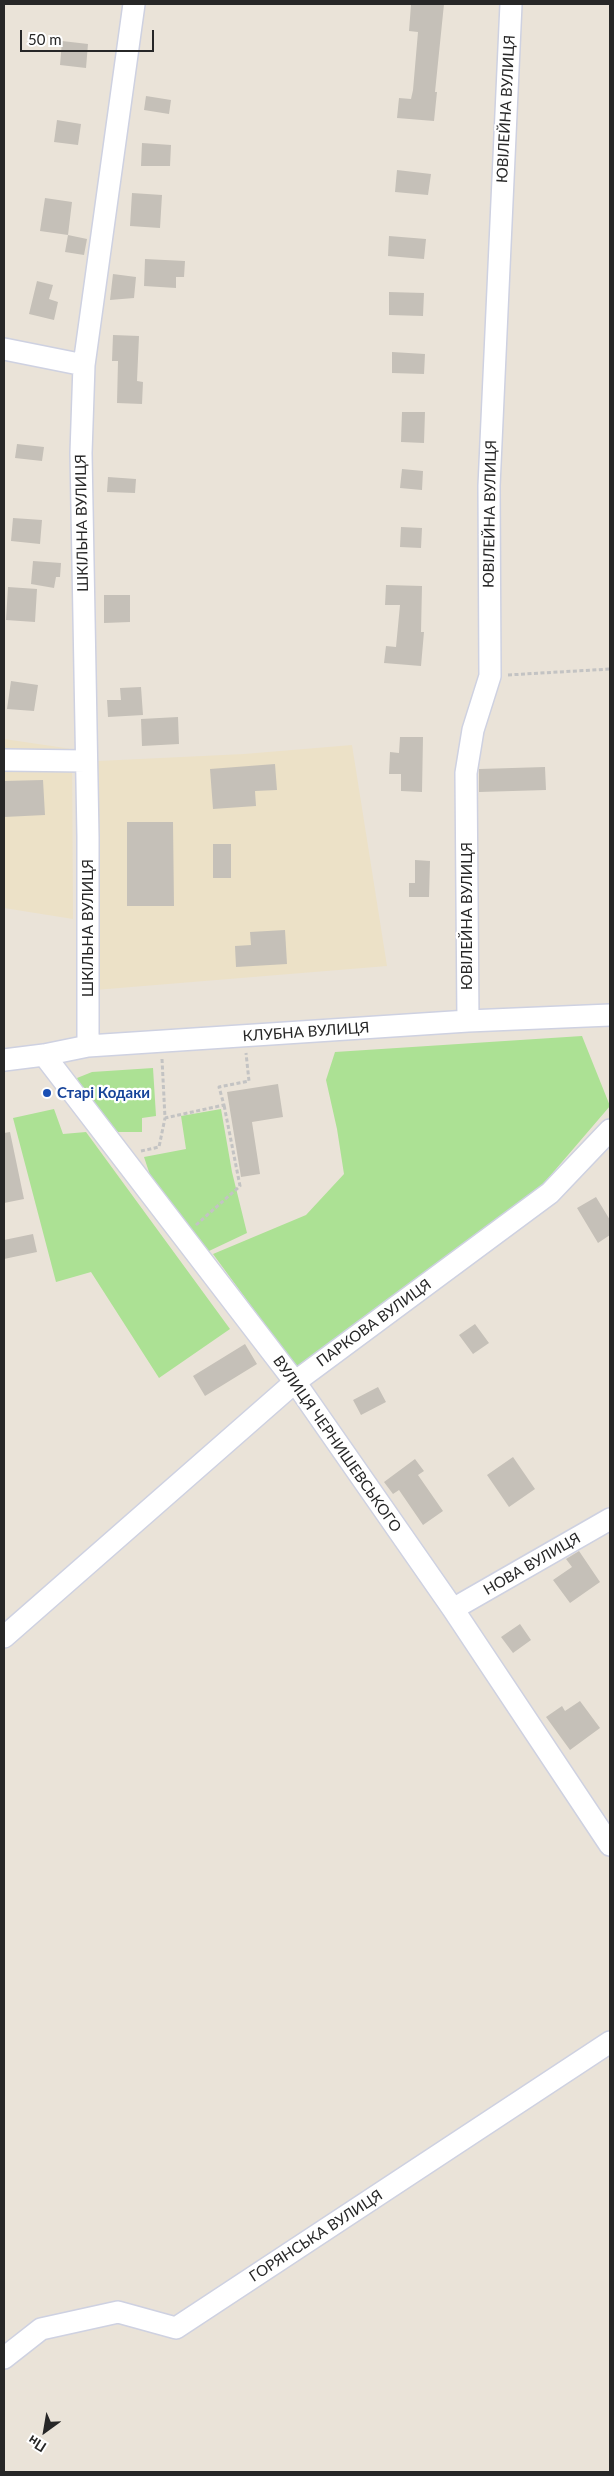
<!DOCTYPE html>
<html>
<head>
<meta charset="utf-8">
<style>
  body { margin:0 }
  #map { position:relative; width:614px; height:2476px; overflow:hidden; background:#eae3d8; font-family:Lato,sans-serif }
  canvas { display:block }
  .frame { position:absolute; inset:0; border:5px solid #272727; pointer-events:none }
  .north { position:absolute; left:20px; top:2406px; width:50px; height:50px; -webkit-text-stroke:4px #fff; paint-order:stroke; rotate:212deg; font-size:14px; font-weight:700; line-height:20px; text-align:center; color:#272727 }
  .north::after { content:''; display:block; margin:auto; width:18px; height:22px; background:#272727; clip-path:polygon(50% 0,100% 100%,50% 72%,0 100%) }
  .scale { position:absolute; left:20px; top:30px; width:134px; height:22px; box-sizing:border-box; border:2px solid #272727; border-top:0; padding-left:6px; font-size:15px; line-height:18px; white-space:nowrap; color:#272727; -webkit-text-stroke:4px #fff; paint-order:stroke }
</style>
</head>
<body>
<div id="map">
<canvas width="614" height="2476"></canvas>
<div class="frame"></div>
<div class="north">Пн</div>
<div class="scale">50 m</div>
</div>
<script>
const g = document.querySelector('canvas').getContext('2d');
g.lineJoin = 'round';
function fillPath(path, color) {
  g.fillStyle = color;
  g.fill(path, 'evenodd');
}
function trace(path, color, width, dash) {
  g.strokeStyle = color;
  g.lineWidth = width;
  g.lineCap = dash ? 'butt' : 'round';
  g.setLineDash(dash || []);
  g.stroke(path);
}
function label(font, color, halo, rows, align = 'center') {
  g.font = font + ' Lato,sans-serif';
  g.lineWidth = 4.5;
  g.setLineDash([]);
  g.textBaseline = 'middle';
  g.strokeStyle = halo;
  g.fillStyle = color;
  for (const [text, x, y, turn = 0] of rows) {
    g.save();
    g.translate(x, y);
    g.rotate((+turn || 0) * Math.PI / 180);
    g.textAlign = isNaN(turn) ? turn : align;
    if (halo) g.strokeText(text, 0, 0);
    g.fillText(text, 0, 0);
    g.restore();
  }
}
const education = new Path2D(`
  M4 739 72 749 73 919 4 908Z
  M352 745 387 966 95 990 98 761 244 754Z`);
const green = new Path2D(`
  M582 1036 610 1106 538 1190 299 1371 213 1254 306 1215 344 1174 337 1129 326 1080 335 1052Z
  M153 1068 156 1116 142 1118V1132H118L86 1097 77 1078 92 1072Z
  M54 1109 63 1134 86 1132 230 1329 159 1378 91 1272 56 1282 13 1118Z
  M221 1109 232 1172 247 1233 209 1251 154 1187 144 1157 186 1149 181 1116Z`);
const building = new Path2D(`
  M444 4 435 92H437L434 121 397 118 399 98 411 99 413 90 418 32 409 31 411 5Z
  M62 41 88 44 86 68 60 65Z
  M146 96 171 100 169 114 144 110Z
  M57 120 81 124 78 145 54 142Z
  M142 143 171 145 170 166H141Z
  M397 170 431 174 428 195 395 192Z
  M132 193 162 195 160 228 130 226Z
  M45 198 72 202 68 235 40 231Z
  M68 235 87 239 84 255 65 252Z
  M389 236 426 239 424 259 388 256Z
  M145 259 185 261 184 277H176V288L144 286Z
  M113 274 136 277 134 298 110 300Z
  M37 281 53 285 49 299 58 302 54 320 29 314Z
  M389 292 424 293 423 316 389 315Z
  M113 335 139 336 137 381 143 382 142 404 117 403 118 361H112Z
  M392 352 425 354 424 374 392 373Z
  M402 412H425L424 443 401 442Z
  M17 444 44 447 42 461 15 458Z
  M402 469 423 471 422 490 400 488Z
  M108 477 136 479 135 493 107 492Z
  M13 518 42 520 40 544 11 541Z
  M401 527 422 528 421 548 400 547Z
  M33 561 61 563 60 577H56L54 588 31 584Z
  M386 585 422 586 421 632H424L421 666 384 663 386 646 396 647 400 605H385Z
  M8 587 37 589 35 622 6 620Z
  M104 595H130V622L104 623Z
  M11 681 38 685 34 711 7 709Z
  M141 687 143 715 108 717 107 700H121L120 688Z
  M178 717 179 744 142 746 141 719Z
  M400 737H423L422 792 401 791V774H389L390 752 399 753Z
  M275 764 277 790 255 791 256 806 213 809 210 769Z
  M545 767 546 790 479 792V769Z
  M43 780 45 815 4 817V781Z
  M127 822H173L174 906H127Z
  M213 844H231V878H213Z
  M415 860 430 861 429 897H409V883H415Z
  M285 930 287 964 236 967 235 946 251 945 250 932Z
  M278 1084 283 1117 252 1122 260 1174 241 1177 227 1092Z
  M10 1132 24 1199 4 1203V1133Z
  M596 1197 610 1220V1235L598 1243 577 1208Z
  M33 1234 37 1252 4 1259V1240Z
  M475 1324 489 1343 473 1354 459 1335Z
  M245 1344 257 1364 205 1396 193 1376Z
  M378 1387 386 1402 361 1415 353 1400Z
  M513 1457 535 1489 509 1507 487 1475Z
  M415 1459 424 1471 418 1475 443 1511 423 1525 399 1490 393 1494 384 1482Z
  M579 1551 600 1582 570 1603 553 1580 572 1567 566 1559Z
  M520 1624 531 1640 513 1653 501 1637Z
  M580 1701 600 1728 570 1750 546 1717 562 1706 565 1711Z`);
const path = new Path2D(`
  M508 675 610 669
  M162 1059 165 1118 224 1105 219 1087 249 1081 246 1053
  M141 1151 159 1147 165 1118
  M196 1225 240 1186 224 1105`);
const minor = new Path2D(`
  M4 349 84 365
  M4 760 86 761
  M468 1021 466 773 473 730 490 676 489 486 511 4
  M88 1046V837L81 453 84 365 134 4
  M44 1055 295 1382 453 1609 610 1845
  M4 1060 44 1055 88 1046 468 1021 610 1015
  M453 1609 610 1519
  M4 1637 295 1382 550 1193 610 1130
  M4 2358 41 2329 118 2312 176 2328 610 2042`);
const markers = [
  [47,1093,5,"#1a4fb4"]
];
const streetNames = [
  ["ЮВІЛЕЙНА ВУЛИЦЯ",506,109,-87],
  ["ЮВІЛЕЙНА ВУЛИЦЯ",490,514,-89],
  ["ШКІЛЬНА ВУЛИЦЯ",82,523,-91],
  ["ЮВІЛЕЙНА ВУЛИЦЯ",467,916,-90],
  ["ШКІЛЬНА ВУЛИЦЯ",88,928,-90],
  ["КЛУБНА ВУЛИЦЯ",306,1032,-4],
  ["ПАРКОВА ВУЛИЦЯ",374,1323,-36],
  ["ВУЛИЦЯ ЧЕРНИШЕВСЬКОГО",337,1444,55],
  ["НОВА ВУЛИЦЯ",532,1564,-30],
  ["ГОРЯНСЬКА ВУЛИЦЯ",316,2236,-33]
];
const transitNames = [
  ["Старі Кодаки",57,1093]
];
fillPath(education, '#ece1c7');
fillPath(green, '#ace194');
fillPath(building, '#c5c0b8');
trace(minor, '#ced1e1', 24);
trace(path, '#c3c3c3', 3, [4, 2.5]);
trace(minor, '#fff', 21);
for (const [x, y, r, color] of markers) {
  const dot = new Path2D();
  dot.arc(x, y, r, 0, 2 * Math.PI);
  g.fillStyle = color;
  g.fill(dot);
  trace(dot, '#fff', 2);
}
label('15px', '#272727', '#fff', streetNames);
label('bold 15px', '#164399', '#fff', transitNames, 'left');
</script>
</body>
</html>
